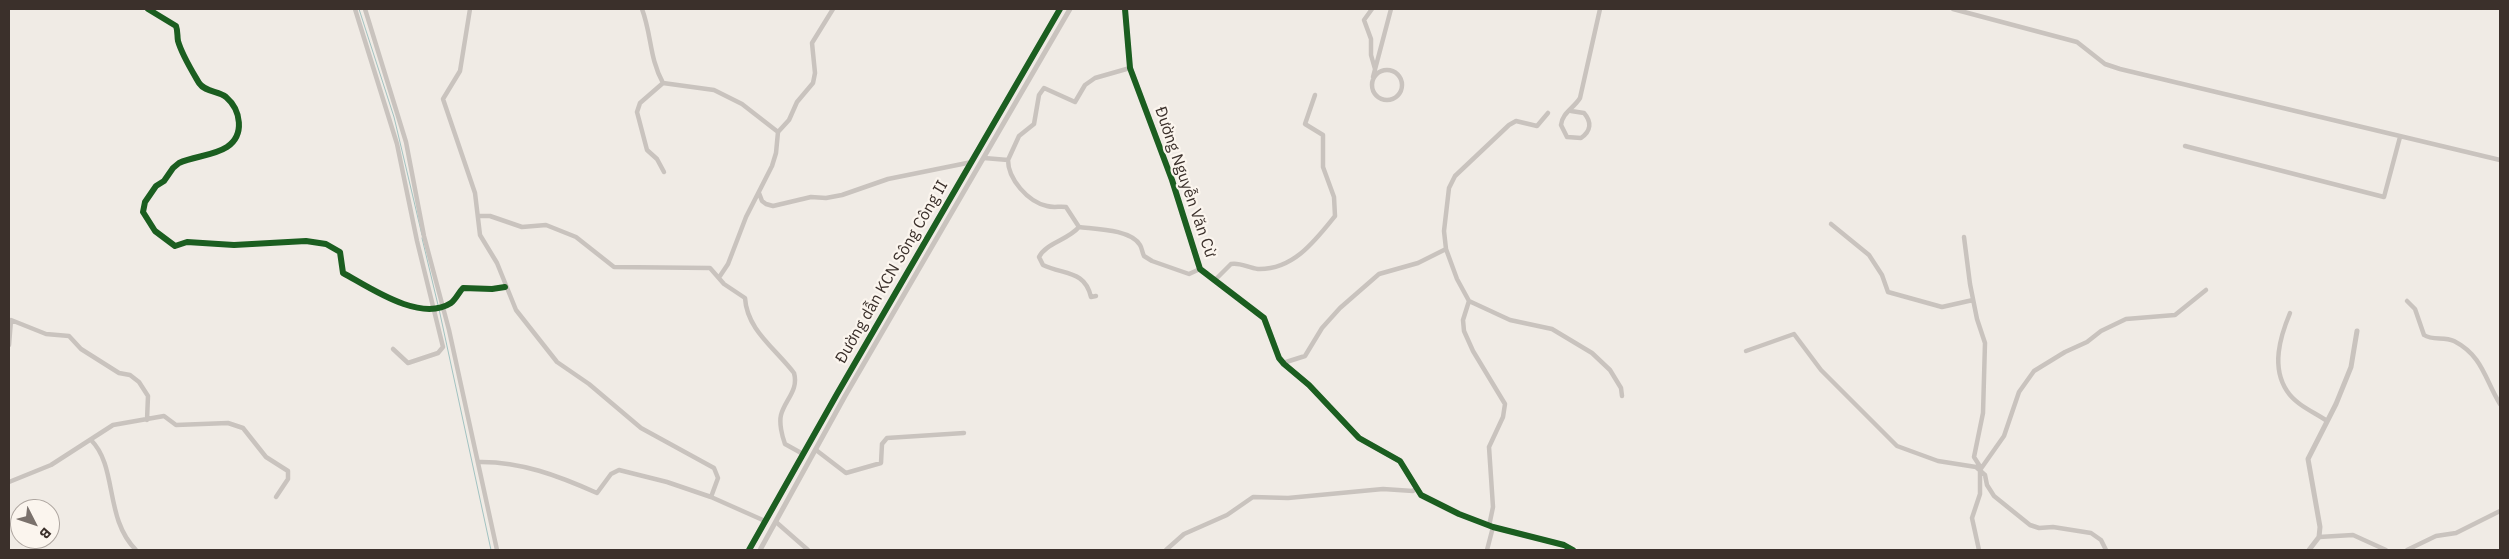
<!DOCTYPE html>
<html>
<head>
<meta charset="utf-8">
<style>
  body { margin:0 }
  #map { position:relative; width:2509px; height:559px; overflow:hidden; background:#f0ebe5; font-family:"IBM Plex Sans",sans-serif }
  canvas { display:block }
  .frame { position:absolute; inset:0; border:10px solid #3b302b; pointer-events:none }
  .north { position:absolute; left:10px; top:499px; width:50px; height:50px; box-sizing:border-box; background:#fbf5ee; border:1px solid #aea6a0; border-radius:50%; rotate:131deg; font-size:14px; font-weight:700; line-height:20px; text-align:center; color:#3b302b }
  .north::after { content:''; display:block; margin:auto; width:18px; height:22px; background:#7a716c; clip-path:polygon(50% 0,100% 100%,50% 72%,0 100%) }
</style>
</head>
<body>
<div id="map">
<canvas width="2509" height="559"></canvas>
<div class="frame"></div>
<div class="north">B</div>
</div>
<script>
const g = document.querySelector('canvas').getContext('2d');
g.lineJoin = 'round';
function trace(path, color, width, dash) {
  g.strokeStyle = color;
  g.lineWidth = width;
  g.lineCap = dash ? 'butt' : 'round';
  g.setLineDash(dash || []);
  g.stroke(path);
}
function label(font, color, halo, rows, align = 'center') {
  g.font = font + ' "IBM Plex Sans",sans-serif';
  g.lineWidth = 4.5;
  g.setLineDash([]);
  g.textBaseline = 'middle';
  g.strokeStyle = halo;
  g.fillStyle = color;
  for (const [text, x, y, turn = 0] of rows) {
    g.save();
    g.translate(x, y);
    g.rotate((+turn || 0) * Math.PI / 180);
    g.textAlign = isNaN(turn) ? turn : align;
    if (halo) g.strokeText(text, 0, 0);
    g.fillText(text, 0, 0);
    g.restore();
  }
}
const stream = new Path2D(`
  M359 9 394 117 422 235
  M422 238 438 305
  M439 309 491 550`);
const minor = new Path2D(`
  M148 9 176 26C178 31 177 36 178 41 182 55 192 71 199 83 205 92 218 91 226 97 241 110 245 135 227 147 213 156 194 156 179 163L173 168 164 181 156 186 145 202 143 212 155 231 175 246 187 242 234 245 306 241 326 244 340 252 343 273C369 287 420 323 451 303 456 299 459 292 463 288L492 289 505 287
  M355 9 397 144 417 241 443 347 438 353 408 363 393 349
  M365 9 406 142 424 236 449 330 497 550
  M470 9 460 71 443 99 475 193 480 235 497 263 516 310 557 362 589 384 641 428 714 468 718 478 711 497
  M642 9C652 36 649 57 663 83
  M1372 9 1364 20 1371 39V55L1375 69
  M1953 9 2077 42 2105 64 2120 69 2500 160
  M1372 85a15 15 0 1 1 30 0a15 15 0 1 1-30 0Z
  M1373 77 1391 9
  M1571 111 1584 113C1592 122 1591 131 1581 138L1567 137 1561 125C1562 113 1574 108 1580 98L1600 9
  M2185 146 2384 197 2400 137
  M984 158 1008 160C1008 179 1028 202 1047 206 1053 208 1060 206 1066 207L1079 227C1094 229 1131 229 1140 245 1142 248 1142 252 1144 256L1152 261 1189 274 1200 269
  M1008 160 1019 136 1034 124 1039 95 1044 88 1075 102 1085 85 1095 78 1130 68
  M664 172 657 159 647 150 637 112 640 103 663 83 714 90 742 104 778 132
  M759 193 762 201 766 204 773 206 811 197 826 198 842 195 888 179 972 162
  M478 216H490L522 227 546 225 576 237 614 267 710 268 724 284 745 298C747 330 775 348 794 373 799 390 785 400 781 415 779 423 782 436 785 444L803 454
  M1831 224 1869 255 1882 275 1888 292 1942 307 1973 300
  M1079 227C1068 240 1046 243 1039 257L1043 265C1064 275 1085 270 1091 297L1096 296
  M1964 237 1970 284 1977 319 1985 343 1983 413 1974 457 1981 468
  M720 276 728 264 746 217 772 166 776 153 778 132 789 120 797 102 813 83 815 73 812 43 833 9
  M1215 280 1231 264C1240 262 1248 268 1258 269 1293 270 1315 241 1335 216L1334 197 1323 167V135L1305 124 1315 95
  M1469 301 1510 320 1552 329 1592 353 1610 370 1621 388 1622 396
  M2407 301 2415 309 2424 335C2433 341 2444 336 2454 341 2483 356 2485 380 2500 404
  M2290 313C2280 337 2271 367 2287 391 2296 405 2314 412 2327 421
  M9 345 11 320 46 334 69 336 81 349 119 373 130 375 139 382 148 396 147 420
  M1746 351 1794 334 1821 370 1897 446 1938 461 1976 467 1985 475 1987 485 1994 496 2030 525 2039 528 2053 527 2091 533 2101 540 2106 550
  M1283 363 1305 356 1322 328 1340 308 1379 274 1418 263 1446 249
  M91 440C118 467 104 518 136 550
  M816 450 846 473 881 463 882 444 887 438 964 433
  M478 462C520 461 559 476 597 493L611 474 619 470 667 482 711 497 765 521
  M9 482 51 465 113 425 164 416 176 425 228 423 243 428 266 457 288 471V479L276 497
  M776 522 808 550
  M1489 526 1493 507 1489 447 1503 417 1505 404 1473 351 1464 331 1463 320 1469 301 1457 279 1446 249 1444 231 1449 188 1455 176 1509 125 1516 121 1537 126 1548 113
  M2319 537 2353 535 2386 550
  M1166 550 1184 534 1227 515 1253 497 1288 498 1383 489 1413 491 1416 488
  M1487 550 1493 527
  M1979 550 1972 518 1980 494V470L2004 436 2019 392 2034 371 2065 352 2087 342 2101 331 2126 319 2175 315 2206 290
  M2407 550 2436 536 2456 533 2500 511`);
const tertiary = new Path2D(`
  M1125 9 1130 68 1172 180 1200 269 1264 318 1279 358 1284 364 1309 385 1359 438 1400 461 1421 495 1459 514 1493 527 1564 545 1573 550
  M749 550 837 394 1060 9
  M760 550 845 396 1070 9
  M2309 550 2319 537 2320 527 2308 459 2336 404 2351 367 2357 331`);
const cycleway = new Path2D(`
  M148 9 176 26C178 31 177 36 178 41 182 55 192 71 199 83 205 92 218 91 226 97 241 110 245 135 227 147 213 156 194 156 179 163L173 168 164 181 156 186 145 202 143 212 155 231 175 246 187 242 234 245 306 241 326 244 340 252 343 273C369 287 420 323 451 303 456 299 459 292 463 288L492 289 505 287
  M1125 9 1130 68 1172 180 1200 269 1264 318 1279 358 1284 364 1309 385 1359 438 1400 461 1421 495 1459 514 1493 527 1564 545 1573 550
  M749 550 837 394 1060 9`);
const streetNames = [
  ["Đường Nguyễn Văn Cừ",1185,182,71],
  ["Đường dẫn KCN Sông Công II",892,272,-60]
];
trace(stream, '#a1c2c1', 1);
trace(minor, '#c9c3be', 4.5);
trace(tertiary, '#c9c3be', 5);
trace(cycleway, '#1b5e20', 6);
label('16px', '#3b302b', '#fbf5ee', streetNames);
</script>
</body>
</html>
